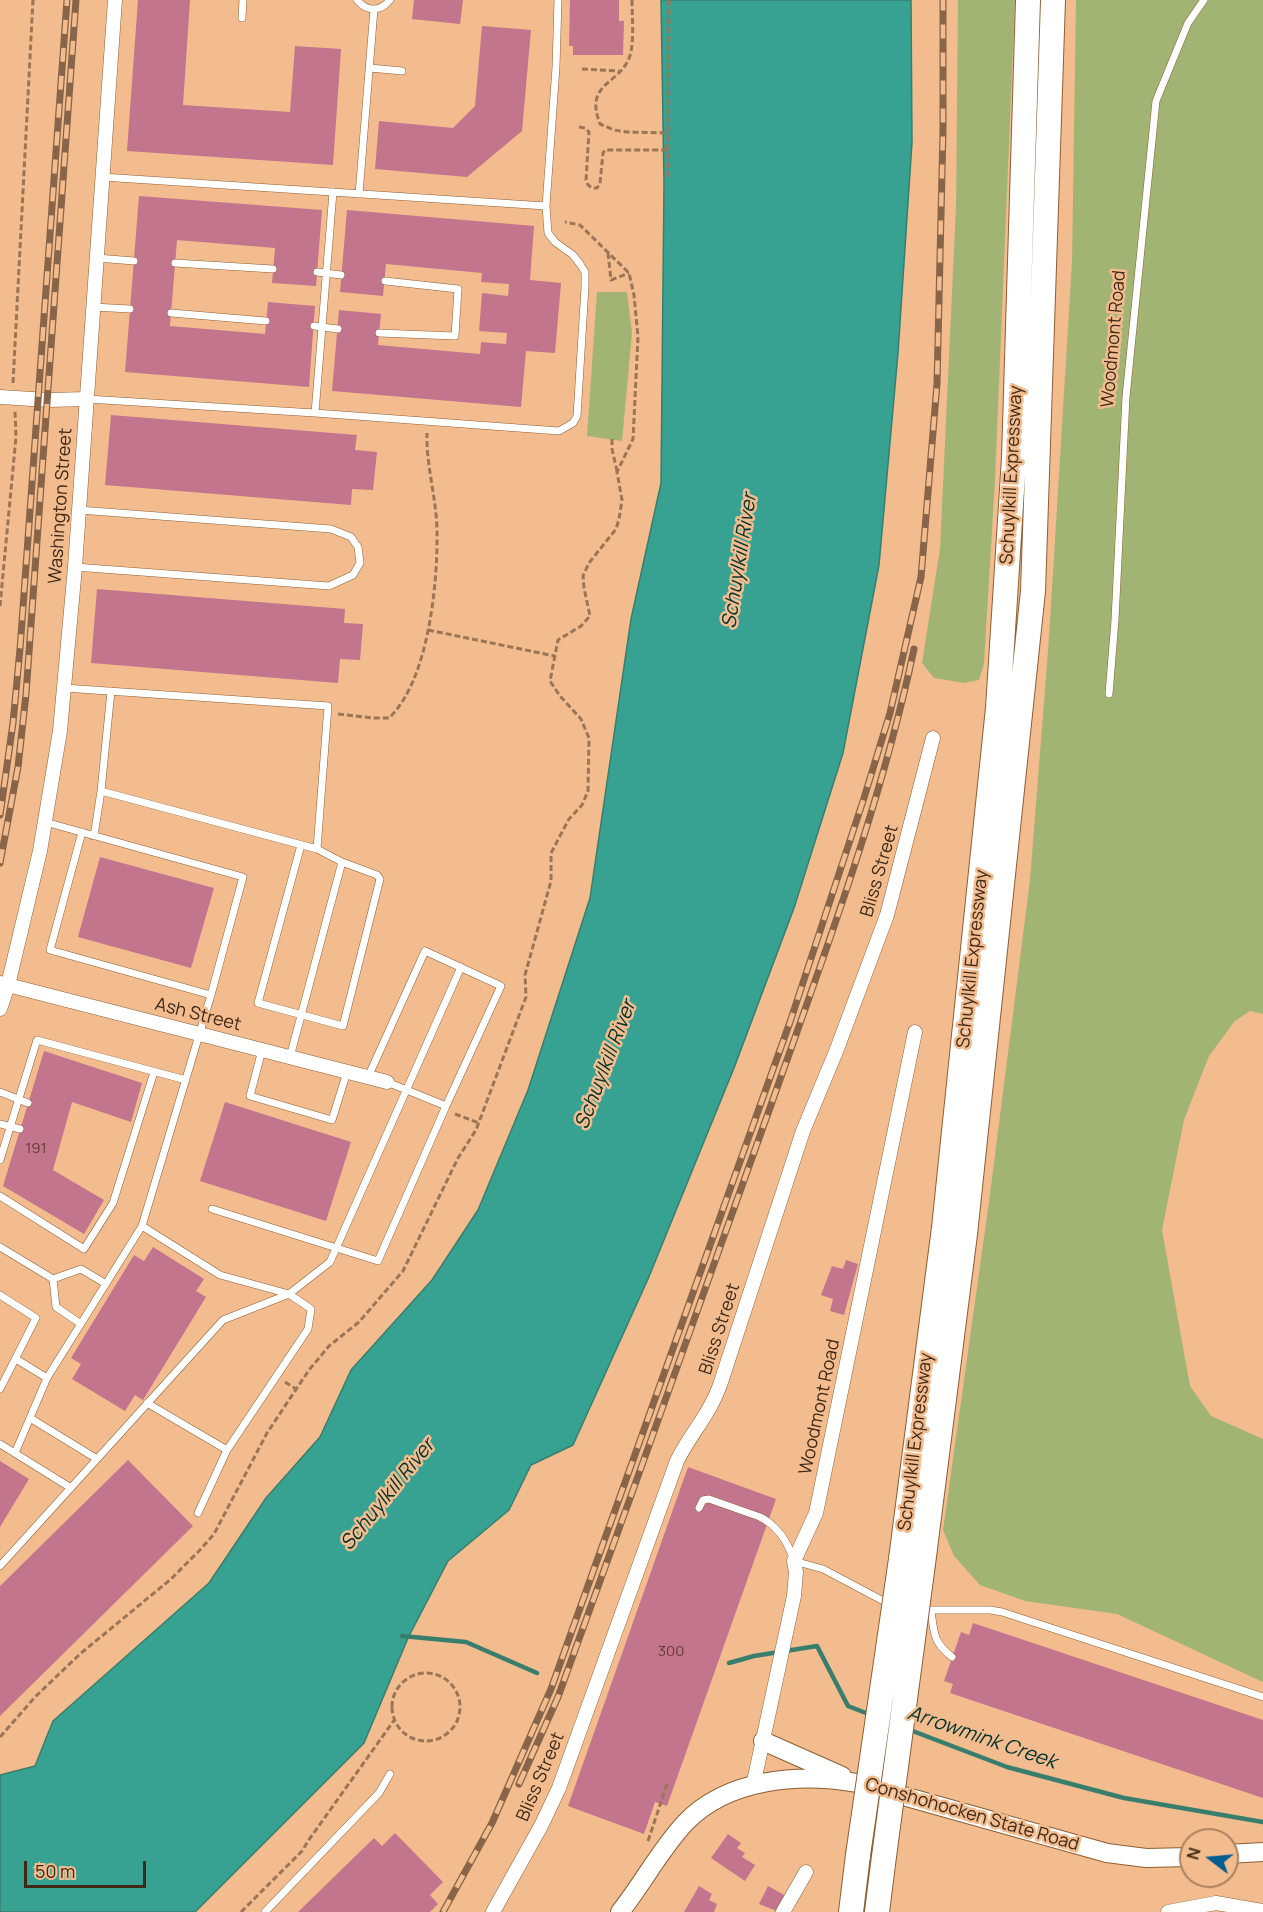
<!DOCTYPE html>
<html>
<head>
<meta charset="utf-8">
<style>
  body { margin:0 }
  #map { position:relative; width:1263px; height:1912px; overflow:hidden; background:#f2bc8f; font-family:Manrope,sans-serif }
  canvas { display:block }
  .north { position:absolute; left:1179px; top:1828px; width:60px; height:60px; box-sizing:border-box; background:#f2bc8f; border:2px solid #aa815f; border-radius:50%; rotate:286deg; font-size:16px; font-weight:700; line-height:24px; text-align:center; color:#3e2917 }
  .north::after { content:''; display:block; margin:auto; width:21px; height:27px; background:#015e8f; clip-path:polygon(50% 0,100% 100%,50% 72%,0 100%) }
  .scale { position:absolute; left:24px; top:1861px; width:122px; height:27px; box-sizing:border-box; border:3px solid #3e2917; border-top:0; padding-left:8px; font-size:18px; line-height:21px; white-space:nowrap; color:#3e2917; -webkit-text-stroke:4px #f2bc8f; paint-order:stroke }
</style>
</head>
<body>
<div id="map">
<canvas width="1263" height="1912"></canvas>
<div class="north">N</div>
<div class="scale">50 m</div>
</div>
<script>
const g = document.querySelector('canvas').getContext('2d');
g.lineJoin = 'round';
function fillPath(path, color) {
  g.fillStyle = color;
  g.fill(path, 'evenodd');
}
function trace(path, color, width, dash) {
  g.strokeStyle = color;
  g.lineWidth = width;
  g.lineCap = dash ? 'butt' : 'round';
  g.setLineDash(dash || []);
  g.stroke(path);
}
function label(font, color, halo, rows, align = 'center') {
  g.font = font + ' Manrope,sans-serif';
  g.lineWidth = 5;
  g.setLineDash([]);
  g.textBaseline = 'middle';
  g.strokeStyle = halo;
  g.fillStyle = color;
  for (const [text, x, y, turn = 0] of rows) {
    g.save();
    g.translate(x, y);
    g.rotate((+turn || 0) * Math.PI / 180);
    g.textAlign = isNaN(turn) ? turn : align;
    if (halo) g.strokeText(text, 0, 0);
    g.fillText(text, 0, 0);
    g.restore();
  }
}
const green = new Path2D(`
  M958 0H1015L995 480 984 664 979 680 964 683 934 678 922 663 940 549 956 207Z
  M1076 0H1263V1014L1250 1011 1235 1021 1209 1056 1184 1120 1162 1230 1190 1386 1211 1416 1263 1439V1682L1117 1614 1025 1601 980 1585 954 1556 943 1530 989 1202 1030 880 1049 638 1072 262Z
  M597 292H627L632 333 622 441 587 436Z`);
const water = new Path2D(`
  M661 0H911L912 142 898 353 879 565 843 753 794 908 734 1068 648 1279 573 1445 531 1465 509 1510 448 1561 408 1638 364 1743 195 1912H0V1775L35 1766 53 1721 209 1583 266 1498 320 1437 351 1370 432 1280 478 1210 528 1090 590 898 631 619 661 483 664 183Z`);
const stream = new Path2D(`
  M402 1636 466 1642 537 1673
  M729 1663 754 1656 817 1646 848 1706 871 1715
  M910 1730 1007 1767 1124 1798 1263 1822`);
const building = new Path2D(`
  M138 0H190L183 105 290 112 295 46 341 49 333 165 127 151Z
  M414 0H463L460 24 412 19Z
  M570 0H619V21H624L623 55H573V46H569Z
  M482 26 531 30 522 131 467 177 375 169 379 121 453 128 475 106Z
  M139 196 322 210 316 286 272 283 275 248 177 240 170 326 265 334 268 302 315 306 309 387 125 372Z
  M347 210 534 226 530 280 561 283 555 353 526 351 521 407 332 391 339 310 381 314 378 345 480 354 481 342 506 344 507 333 479 331 482 293 508 296 509 284 481 282 482 273 386 264 383 296 340 292Z
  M111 415 357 435 355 450 377 452 373 490 352 489 351 505 105 485Z
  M97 589 345 609 344 623 363 624 360 660 340 659 338 683 91 663Z
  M100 857 214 888 191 968 78 937Z
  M44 1051 142 1083 131 1122 72 1102 53 1170 104 1200 84 1234 3 1186Z
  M225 1102 351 1142 326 1221 200 1181Z
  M153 1247 204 1279 196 1291 206 1297 143 1400 135 1395 125 1411 72 1379 81 1364 71 1358 134 1255 144 1261Z
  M846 1260 858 1264 844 1315 830 1311 833 1299 821 1295 832 1266 843 1269Z
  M128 1460 193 1526 0 1716V1586Z
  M0 1461 29 1479 0 1527Z
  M688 1467 776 1499 667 1806 655 1802 644 1834 568 1806Z
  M973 1623 1263 1720V1798L950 1693 953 1684 944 1681 961 1632 969 1635Z
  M395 1833 443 1882 430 1895 438 1904 430 1912H298L374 1838 382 1846Z
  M728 1834 741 1843 737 1848 745 1853 742 1857 755 1865 745 1881 711 1858Z
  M699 1886 712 1894 709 1900 717 1904 714 1912H684Z
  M768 1886 786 1896 779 1912 759 1904Z`);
const path = new Path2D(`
  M632 0C632 16 634 36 631 52 623 86 583 80 600 124L614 130 626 132 668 133
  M582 69 619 71
  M579 127 585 128 589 132 586 180 588 185 592 188H597L600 183 603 153 605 150H668
  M668 177 669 0
  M608 253 611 280 629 273
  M13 383 33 0
  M612 439V449L617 471
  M0 606 16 437 15 411
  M428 630 555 656
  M338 714 374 718H389C429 680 438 582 437 529 436 496 426 465 427 433
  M455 1114 479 1123
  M285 1382 296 1389
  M392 1707a34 34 0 1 1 68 0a34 34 0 1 1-68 0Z
  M0 1737 35 1697 80 1654 171 1579 199 1551 214 1534 267 1433 309 1370 329 1346 359 1322 403 1271 458 1158 476 1130 526 997 525 975 551 881V853L569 819 582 805 588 791 589 738 581 719 560 696 550 681 558 640 581 626 590 616 584 588 583 576 589 563 616 529 619 519 622 500 617 472 633 439 638 337 634 295 629 273 580 225 565 222
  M648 1841 668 1781
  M241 1912 302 1851 308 1841 395 1719`);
const lane = new Path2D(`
  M357 0C367 12 380 12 390 0
  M242 18 243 0
  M370 68 402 71
  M102 177 546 206
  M359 194 374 9
  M97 258 134 261
  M175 263 273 269
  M317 272 341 275
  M93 307 130 309
  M171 313 266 321
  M314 326 338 329
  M379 333 455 336 458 289 385 281
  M87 399 315 413 559 431 573 423 577 416 585 287V272L580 264 573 255 555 242 548 233 547 220 546 206 556 67 558 0
  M315 413 333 192
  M75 567 329 586 353 575 360 563 358 547 351 537 331 529 79 510
  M64 688 328 706 317 849 101 791 111 691
  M1109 694 1115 620 1126 397 1156 101 1188 23 1204 0
  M45 822 243 877 211 995 50 950 82 832
  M94 836 101 791
  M301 845 258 1003 343 1026 380 879 377 875 342 862 317 849
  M262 1050 250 1096 332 1120 347 1072
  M290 1057 342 862
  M368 1077 425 951 501 986 446 1106 387 1082
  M0 1092 28 1103
  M0 1124 20 1129
  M0 1160 37 1040 186 1080
  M0 1196 84 1249 113 1203 154 1072
  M212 1209 378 1261 446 1106
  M142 1226 220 1275 289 1294 311 1309 308 1329 227 1450 198 1513
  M0 1247 53 1279 56 1307 81 1324
  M53 1279 81 1269 106 1284
  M0 1295 36 1318 0 1389
  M16 1359 47 1378
  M147 1403 227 1450
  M30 1418 97 1459
  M0 1444 71 1488
  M15 1453 47 1378 142 1226 211 995
  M699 1508 703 1500 709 1499 760 1517C778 1526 788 1542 794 1561L823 1569 891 1605
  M0 1566 223 1320 289 1294 330 1262 461 967
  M922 1610H990L1002 1612 1263 1697
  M931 1610C934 1633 933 1642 952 1657
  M265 1912 379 1793 390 1774`);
const street = new Path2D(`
  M0 397 48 400 87 399
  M0 983 387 1082
  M0 1009 8 985 40 851 60 731 75 567 115 0
  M753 1786 794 1596 796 1572 794 1561 816 1513 915 1032
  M493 1912 541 1826 559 1788 677 1461C690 1434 709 1416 720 1385L803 1131 837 1049 887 915 933 738
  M783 1912 806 1872
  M1168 1912 1216 1903 1263 1911`);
const secondary = new Path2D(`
  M763 1741 842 1776
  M1227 1854 1263 1852
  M620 1912C643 1883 660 1850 685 1823 728 1778 800 1773 857 1783L1107 1853 1146 1858 1191 1857`);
const highway = new Path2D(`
  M901 1559 944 1228 998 708 1014 458 1028 0
  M923 1564 965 1234 1033 591 1053 0
  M851 1912 858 1855
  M877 1912 883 1864`);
const rail = new Path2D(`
  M0 815 13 723 20 649 67 0
  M0 863 18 767 26 694 76 0
  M519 1784 558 1697C630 1500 700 1303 771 1105 824 955 881 805 914 649
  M443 1912 492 1823 551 1689 790 1022 864 798 890 713 921 577 937 384 943 131V0`);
const highwayBridge = new Path2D(`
  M858 1855 901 1559
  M883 1864 923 1564`);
const numberNames = [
  ["191",36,1149],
  ["300",671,1652]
];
const streetNames = [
  ["Woodmont Road",1114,339,-85],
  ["Schuylkill Expressway",1012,475,-87],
  ["Washington Street",61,506,-86],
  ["Bliss Street",880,871,-74],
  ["Schuylkill Expressway",973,959,-84],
  ["Ash Street",198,1015,14],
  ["Bliss Street",720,1329,-72],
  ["Woodmont Road",820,1407,-78],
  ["Schuylkill Expressway",916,1442,-83],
  ["Bliss Street",541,1777,-67],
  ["Conshohocken State Road",972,1815,16]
];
const waterNames = [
  ["Schuylkill River",740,561,-81],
  ["Schuylkill River",606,1065,-69],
  ["Schuylkill River",388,1495,-51],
  ["Arrowmink Creek",982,1738,19]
];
fillPath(green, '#a2b474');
fillPath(water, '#37a292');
trace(water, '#397e6d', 1.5);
trace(stream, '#397e6d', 4.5);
fillPath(building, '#c2758c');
trace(lane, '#8e5e33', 8);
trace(street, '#8e5e33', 15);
trace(secondary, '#8e5e33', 20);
trace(highway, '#8e5e33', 26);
trace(path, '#9b7555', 3, [6, 3]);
trace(lane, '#fff', 7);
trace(street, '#fff', 14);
trace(secondary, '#fff', 18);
trace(highway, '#fff', 24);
trace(rail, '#886548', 7);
trace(rail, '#f2bc8f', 4.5, [14]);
trace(highwayBridge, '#8e5e33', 26, []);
trace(highwayBridge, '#fff', 24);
label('15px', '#5f3c34', null, numberNames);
label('18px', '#3e2917', '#f2bc8f', streetNames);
label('italic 20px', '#01342e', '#f2bc8f', waterNames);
</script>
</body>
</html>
